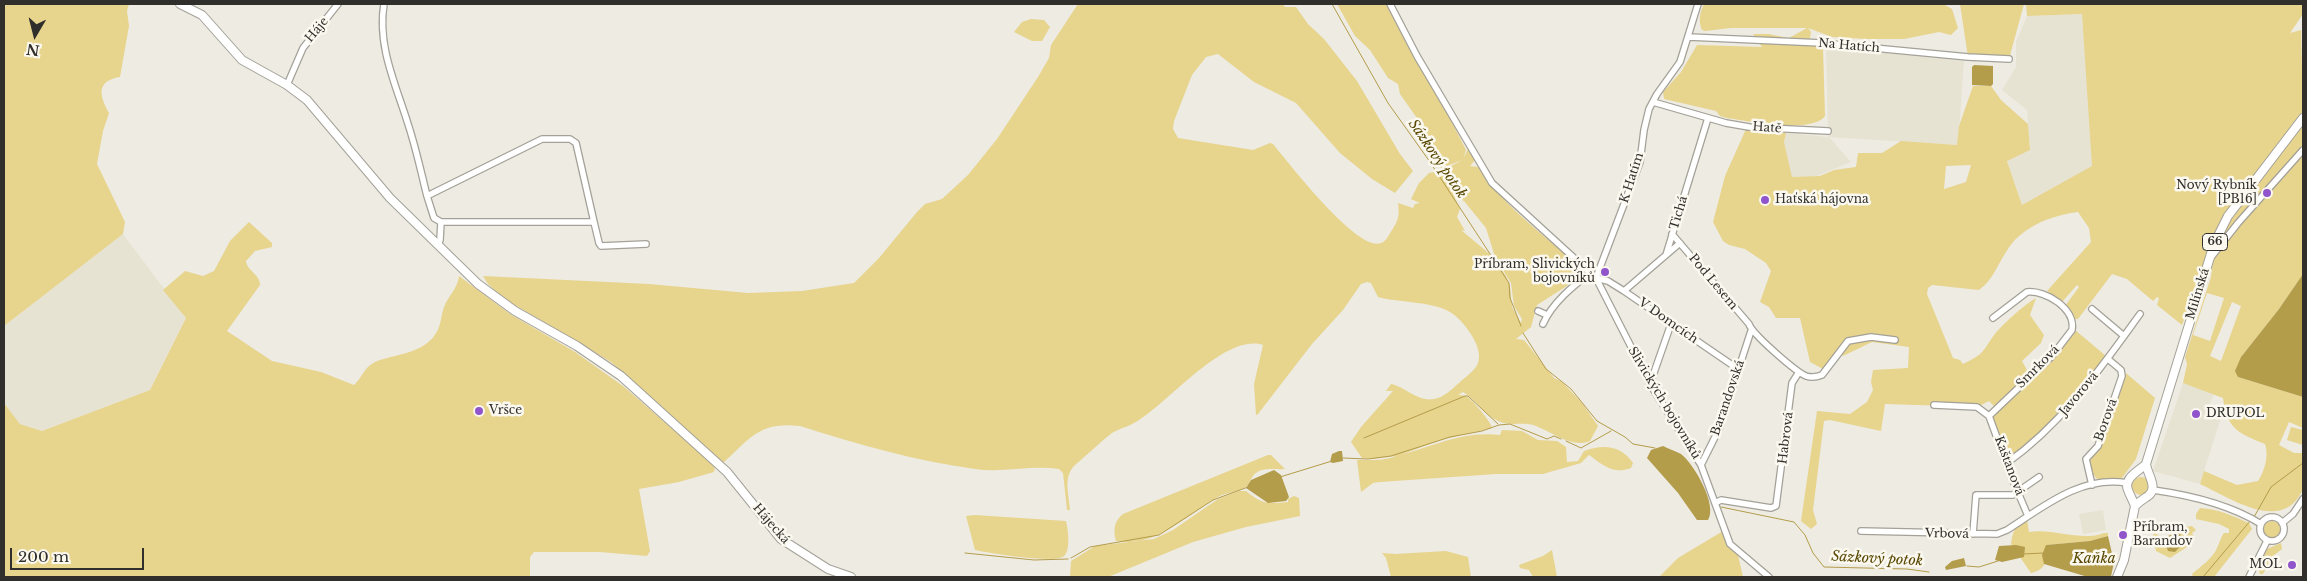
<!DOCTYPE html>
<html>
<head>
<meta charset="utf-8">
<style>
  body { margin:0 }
  #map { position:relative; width:2307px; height:581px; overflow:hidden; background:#eeebe2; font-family:"Libre Baskerville",serif }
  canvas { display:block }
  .frame { position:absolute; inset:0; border:5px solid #302f2c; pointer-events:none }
  .north { position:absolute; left:10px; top:10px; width:50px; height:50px; -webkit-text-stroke:4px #fbf8ef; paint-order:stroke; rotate:188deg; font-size:14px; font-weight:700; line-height:20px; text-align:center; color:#302f2c }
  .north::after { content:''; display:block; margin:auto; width:18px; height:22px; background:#302f2c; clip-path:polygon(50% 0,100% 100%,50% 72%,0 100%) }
  .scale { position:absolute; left:10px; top:548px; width:134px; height:22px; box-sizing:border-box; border:2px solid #302f2c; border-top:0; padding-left:6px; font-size:15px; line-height:18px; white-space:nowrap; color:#302f2c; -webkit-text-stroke:4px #fbf8ef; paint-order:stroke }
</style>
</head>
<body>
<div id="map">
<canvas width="2307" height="581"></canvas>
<div class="frame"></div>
<div class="north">N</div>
<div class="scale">200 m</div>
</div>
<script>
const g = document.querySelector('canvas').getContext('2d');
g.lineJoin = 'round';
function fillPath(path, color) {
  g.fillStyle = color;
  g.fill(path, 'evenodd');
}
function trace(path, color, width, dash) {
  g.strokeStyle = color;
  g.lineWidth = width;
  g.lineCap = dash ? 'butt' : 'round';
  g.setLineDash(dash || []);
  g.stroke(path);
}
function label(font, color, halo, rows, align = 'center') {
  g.font = font + ' "Libre Baskerville",serif';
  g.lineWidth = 5;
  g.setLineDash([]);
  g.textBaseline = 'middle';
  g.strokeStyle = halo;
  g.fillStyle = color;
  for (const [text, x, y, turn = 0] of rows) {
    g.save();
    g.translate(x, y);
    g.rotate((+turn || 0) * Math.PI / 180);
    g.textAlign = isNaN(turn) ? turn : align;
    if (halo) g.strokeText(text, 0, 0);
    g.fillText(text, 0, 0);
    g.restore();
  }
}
const built = new Path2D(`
  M2082 14 2093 166 2022 205 2007 160 2030 150 2027 110 2002 90 2016 67V42L2027 16Z
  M1826 47 1964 61 1958 145 1829 137 1851 162 1814 177 1792 178 1784 142 1786 133 1828 137Z
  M123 234 186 318 150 390 42 431 20 424 4 403V326Z
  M2183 383 2214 394 2209 406 2223 411 2200 484 2153 471Z
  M2103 510 2106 530 2083 534 2079 514Z`);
const green = new Path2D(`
  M4 4H129L127 11 129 26 120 77C96 81 99 95 109 113L103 131 97 164 125 222 123 234 4 326Z
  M1078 4H1283L1285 7H1296L1308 24 1324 39 1357 81 1400 154 1413 171 1395 193 1372 179 1340 153 1296 103 1254 82 1218 54 1206 57 1192 75 1174 121 1173 129 1178 138 1253 150 1270 143 1273 144C1288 162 1358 253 1381 243 1385 242 1387 238 1389 235 1397 222 1400 219 1398 203L1413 208 1415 204 1420 203 1411 199 1419 183 1429 173 1444 170 1462 160 1442 168 1433 163 1419 121 1400 94 1398 84 1388 78 1370 50 1355 36 1337 4H1386C1411 53 1442 100 1466 150L1463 159 1468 149 1476 159 1470 166 1478 167C1506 210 1549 238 1587 273L1537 305 1531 327 1516 339 1524 340 1554 378 1562 382 1582 403 1598 426 1590 441C1573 449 1552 432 1536 426 1524 421 1510 427 1498 421 1483 414 1477 400 1463 392L1458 395C1460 395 1464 395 1466 396 1472 399 1492 423 1492 428L1441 440 1400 455C1436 446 1461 431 1500 435L1502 430 1522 431 1538 440 1557 441 1566 447 1567 462 1578 461 1584 451C1603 444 1621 445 1633 463L1631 468C1613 475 1603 465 1589 455L1581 463 1543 474H1496L1380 482 1373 483 1361 492 1357 460C1370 460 1384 461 1396 456L1372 459 1362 458 1351 442 1361 427 1393 391H1386L1391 384C1406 387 1417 402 1434 399 1443 398 1452 389 1459 383 1465 377 1475 371 1478 363 1484 348 1465 323 1453 314 1436 301 1399 303 1378 297L1371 283 1367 282 1361 284 1343 310 1312 344 1258 414 1256 415 1254 384 1263 345C1225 333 1169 402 1139 420 1131 426 1120 428 1112 433 1099 443 1087 455 1074 466 1063 478 1069 495 1070 510H1067L1063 473 1059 469C1031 465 1003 473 975 469 916 461 857 444 800 426 760 421 750 438 723 463L611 362 503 298 488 284 483 276 649 284 748 293 802 291 854 283 879 258 917 212 925 204 942 199 968 175 997 139 1038 77 1049 58 1051 45ZM1454 196 1464 201 1486 228 1495 257 1511 283 1514 306 1522 319 1521 323 1512 307 1510 286 1506 276 1491 255 1461 230 1465 231 1457 217 1460 209Z
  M1704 4H1943L1952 9 1958 28 1951 35 1939 32 1904 39H1866L1832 37 1808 28 1811 32 1809 45 1823 47 1825 116C1812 134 1748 121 1727 118L1720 116 1716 111 1664 99 1663 92 1681 72 1697 45 1762 47 1753 34H1768L1789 38 1807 28H1731L1705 31 1702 30C1698 21 1700 12 1704 4Z
  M1960 4H2024L2009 59 1968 57Z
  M2026 4H2303V14L2290 33 2301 30 2303 111 2218 226 2182 325 2157 305 2159 298 2157 297 2153 301 2127 279 2112 274 2078 319H2075L2065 306 2079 287 2077 285 2062 302 2047 291 2091 242 2089 228 2078 212C2049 216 2021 227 2006 252 1997 266 1992 281 1979 290L1932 285 1928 288 1927 294 1953 358 1960 360 1963 364C1983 354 1981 354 1992 338 2000 326 2024 305 2036 298L2030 315 2044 335 2041 343 2022 361 2027 370 2012 391 1994 406 1989 401 1977 407 1885 404 1881 431 1830 420 1824 421 1813 510 1817 524 1811 529 1801 521 1817 411 1850 414 1867 402 1873 390 1871 382 1873 370 1908 368 1909 347 1872 342 1845 355 1837 357 1825 370 1810 362 1800 318H1776L1769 307 1760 302 1771 271 1766 263 1745 249 1729 245 1723 241 1713 222 1725 176 1746 129 1786 133 1784 142 1792 177 1820 176 1834 170 1856 167 1858 153H1882L1901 141 1957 145 1959 126 1973 86H1991L2001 100 2028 124 2030 150 2007 161 2022 205 2092 166 2082 14 2027 16ZM1971 165 1966 182 1944 189 1946 166Z
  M1031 19 1044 20 1050 27 1042 41H1032L1014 32 1022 22Z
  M2303 125V274L2279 309 2241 357 2238 377 2303 397V428L2289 422 2279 445 2294 453H2303C2303 462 2306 484 2302 491 2282 534 2228 497 2200 484L2204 471 2237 485 2258 481C2265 470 2269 456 2265 444 2238 433 2227 429 2223 398L2183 383 2187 364 2185 357 2211 277 2213 261 2224 229ZM2207 293 2224 298 2210 341 2193 335ZM2232 302 2241 306 2221 361 2210 356Z
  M249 222 272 243V247L255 251 246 261C247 271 260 274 260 285L227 331 272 361 321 372 354 385C362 378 364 367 375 362 394 354 424 354 436 333 441 326 441 315 444 307 448 296 458 288 459 276L510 314 575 352 623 386 715 466 714 472 679 482 639 489 650 551 647 556 600 552H534L530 557V577H4V403L20 424 42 431 150 390 186 318 163 290 185 271 203 276 214 271 230 241Z
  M2075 330 2106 356 2042 434 2009 457 1992 416 2054 357Z
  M2126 373 2155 398 2136 459 2122 478 2098 480 2093 474 2088 458 2100 448Z
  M2291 427 2303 430V445L2287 440Z
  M1268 455H1271L1285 469C1276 470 1264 467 1256 473 1251 476 1250 483 1247 486 1240 492 1227 492 1218 497 1186 515 1157 548 1116 541 1113 530 1114 521 1123 514Z
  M2132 486a9 9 0 1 1 18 0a9 9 0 1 1-18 0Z
  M1239 491H1246C1262 504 1267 504 1288 502V499L1294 496 1299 498 1300 516 1246 527 1193 542 1108 577H1070L1071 561 1095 546 1154 539 1173 530 1218 499Z
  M2200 508C2218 509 2233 516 2249 523L2252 529 2214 577H2193L2192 574C2200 567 2213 558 2217 548 2220 542 2220 539 2224 533H2229V529L2219 524 2196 519V514Z
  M975 515 1066 521C1068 529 1071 550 1064 556 1056 564 988 553 975 550L966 516Z
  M2027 519 2029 532C2053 528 2081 542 2104 533H2108V536L2090 541 2046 545C2046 560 2048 569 2031 573L2011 544C2012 533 2016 523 2027 519Z
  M2263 530a9 9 0 1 1 18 0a9 9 0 1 1-18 0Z
  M2192 526 2196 530 2192 533 2195 539 2189 543 2190 545 2170 558 2156 551 2152 536 2155 533 2163 538 2168 551 2184 538 2180 533 2187 534 2186 527Z
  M1723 531 1730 546 1738 555 1743 577H1659L1678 558Z
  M2281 543 2282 549 2274 555 2263 574H2260L2258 568 2267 549Z
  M1552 550 1557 577H1533L1529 570 1520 568 1519 565 1543 556Z
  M1446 551 1468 557 1471 577H1391L1386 558 1382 553 1395 554Z`);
const water = new Path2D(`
  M1974 65 1993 66V84L1991 86 1972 85V67Z
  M2303 274V397L2238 377 2235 371 2241 357 2279 309Z
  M1663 446C1668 449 1676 451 1681 454 1694 464 1718 505 1708 520H1697L1678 493 1647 458 1651 450Z
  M1339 451H1342L1343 461 1333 463 1330 462 1332 454Z
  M1274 470 1281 475 1289 497 1286 501 1268 503 1246 488 1251 480Z
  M2178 532 2184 538V542L2175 552 2168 551 2163 538Z
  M2108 536 2114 562 2111 577H2088L2044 564 2042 555 2046 545 2090 541Z
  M2016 545 2025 547 2024 557 2002 562 1995 560 1999 546Z
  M1964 558 1966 566 1946 570 1945 567 1952 561Z`);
const stream = new Path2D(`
  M1332 4 1388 103 1430 162 1509 283 1510 298 1521 326
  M1523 333 1546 369 1571 389 1597 421 1625 437 1633 444 1655 448
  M1364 438 1465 396H1468L1498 424
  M1566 441 1581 448 1611 431
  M1343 458 1368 459 1391 456 1450 437 1482 431 1499 425 1510 424 1547 439 1554 436 1561 439
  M1280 477 1332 461
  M1721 507 1794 522 1805 535 1813 553 1824 567 1907 569 1929 572
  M2254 517 2271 487 2303 463
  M965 553 1034 560 1068 559
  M2023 554 2044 553
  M1071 558 1090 547 1159 535 1213 500 1248 487
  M1967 566 1979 567 1998 561
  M2203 577 2251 520`);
const minor = new Path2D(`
  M384 4C377 46 396 85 408 124 416 148 421 172 427 196
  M1390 4 1417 56 1492 183 1596 278 1650 384 1701 465 1730 544 1769 577
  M1698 4 1680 62 1657 94 1649 109 1644 130 1640 162 1596 278 1608 281 1624 291 1738 369
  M1689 37 1822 43 1968 57 2009 59
  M287 85 303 48 338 4
  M1653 102 1726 123 1749 127 1828 131
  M594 222 599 243 601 246 646 244
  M1672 234 1749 324C1752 334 1796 372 1806 376 1812 378 1817 377 1822 375L1848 341 1871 337 1895 340
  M438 245 440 240 441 222H594L576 143 570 139H542L427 196 434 218 441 222
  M1666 255 1680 243
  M2212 256 2238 223 2303 150
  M1624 291 1666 255 1708 118
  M2092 309 2124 336
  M1538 311 1547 315
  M1543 324C1552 303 1573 286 1591 272
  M1650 384 1671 324
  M1934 405 1977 407 1989 416 2011 476 2028 516
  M1989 416 2052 356 2072 330C2076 309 2046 290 2027 292L1993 318
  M2007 463C2062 424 2100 369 2140 314
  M1701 465 1719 429 1751 331
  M2092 485 2086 459 2098 446 2122 376 2121 370 2108 359
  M2153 490C2189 495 2229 504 2261 524
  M1715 503 1721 500 1771 508 1776 506 1792 383 1799 372
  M2260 529a12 12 0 1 1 24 0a12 12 0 1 1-24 0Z
  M2282 523 2293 514 2303 499
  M1861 531 1997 534 2007 530C2043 507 2081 475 2127 483
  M1973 534 1976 495H2013L2039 477
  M2249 577 2267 541`);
const major = new Path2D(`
  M180 4 202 15 242 60 287 85 307 100 390 198 478 284 515 311 577 346 621 376 727 472 781 539 828 569 851 577
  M2135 506C2133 500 2130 496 2128 490 2123 478 2139 471 2146 464
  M2117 577 2124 560 2135 506C2140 501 2142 500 2148 496 2159 488 2147 474 2146 464L2214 244 2228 216 2303 118`);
const markers = [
  [2267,193,5,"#9054cb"],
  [1765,200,5,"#9054cb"],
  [1605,272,5,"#9054cb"],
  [479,411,5,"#9054cb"],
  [2196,414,5,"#9054cb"],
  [2123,535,5,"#9054cb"],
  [2292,565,5,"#9054cb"]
];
const shields = [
  [2215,242,25]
];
const shieldNames = [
  ["66",2215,242]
];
const streetNames = [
  ["Háje",317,30,-50],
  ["Na Hatích",1849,46,5],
  ["Hatě",1767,128,4],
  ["K Hatím",1632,178,-72],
  ["Tichá",1679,213,-73],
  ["Pod Lesem",1713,282,50],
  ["Milínská",2198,294,-73],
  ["V Domcích",1668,321,35],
  ["Smrková",2038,367,-45],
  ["Javorová",2079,394,-50],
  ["Barandovská",1728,398,-71],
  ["Slivických bojovníků",1664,403,59],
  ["Borová",2106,420,-70],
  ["Habrová",1786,438,-83],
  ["Kaštanová",2009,466,69],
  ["Hájecká",771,524,49],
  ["Vrbová",1947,534,1]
];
const poiNames = [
  ["Nový Rybník",2257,186,"right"],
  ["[PB16]",2257,200,"right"],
  ["Haťská hájovna",1775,200],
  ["Příbram, Slivických",1595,265,"right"],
  ["bojovníků",1595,279,"right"],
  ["Vršce",489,411],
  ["DRUPOL",2206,414],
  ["Příbram,",2133,528],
  ["Barandov",2133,542],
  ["MOL",2282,565,"right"]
];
const waterNames = [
  ["Sázkový potok",1437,159,56],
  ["Sázkový potok",1877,559,3],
  ["Kaňka",2094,559]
];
fillPath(built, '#e7e3d2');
fillPath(green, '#e7d48d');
fillPath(water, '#b39c4a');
trace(stream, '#b39c4a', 1);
trace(minor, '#a3a198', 8);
trace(major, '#a3a198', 10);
trace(minor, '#fff', 5.5);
trace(major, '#fff', 8);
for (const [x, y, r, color] of markers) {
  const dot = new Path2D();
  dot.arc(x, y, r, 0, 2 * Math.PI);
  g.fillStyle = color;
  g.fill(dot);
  trace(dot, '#fbf8ef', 2);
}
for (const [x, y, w] of shields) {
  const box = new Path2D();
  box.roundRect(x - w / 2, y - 8.5, w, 17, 4);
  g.fillStyle = '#fbf8ef';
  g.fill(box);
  trace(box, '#302f2c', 1);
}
label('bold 11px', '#302f2c', null, shieldNames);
label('12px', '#302f2c', '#fbf8ef', streetNames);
label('12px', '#302f2c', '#fbf8ef', poiNames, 'left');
label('italic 14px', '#574701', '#fbf8ef', waterNames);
</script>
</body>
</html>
